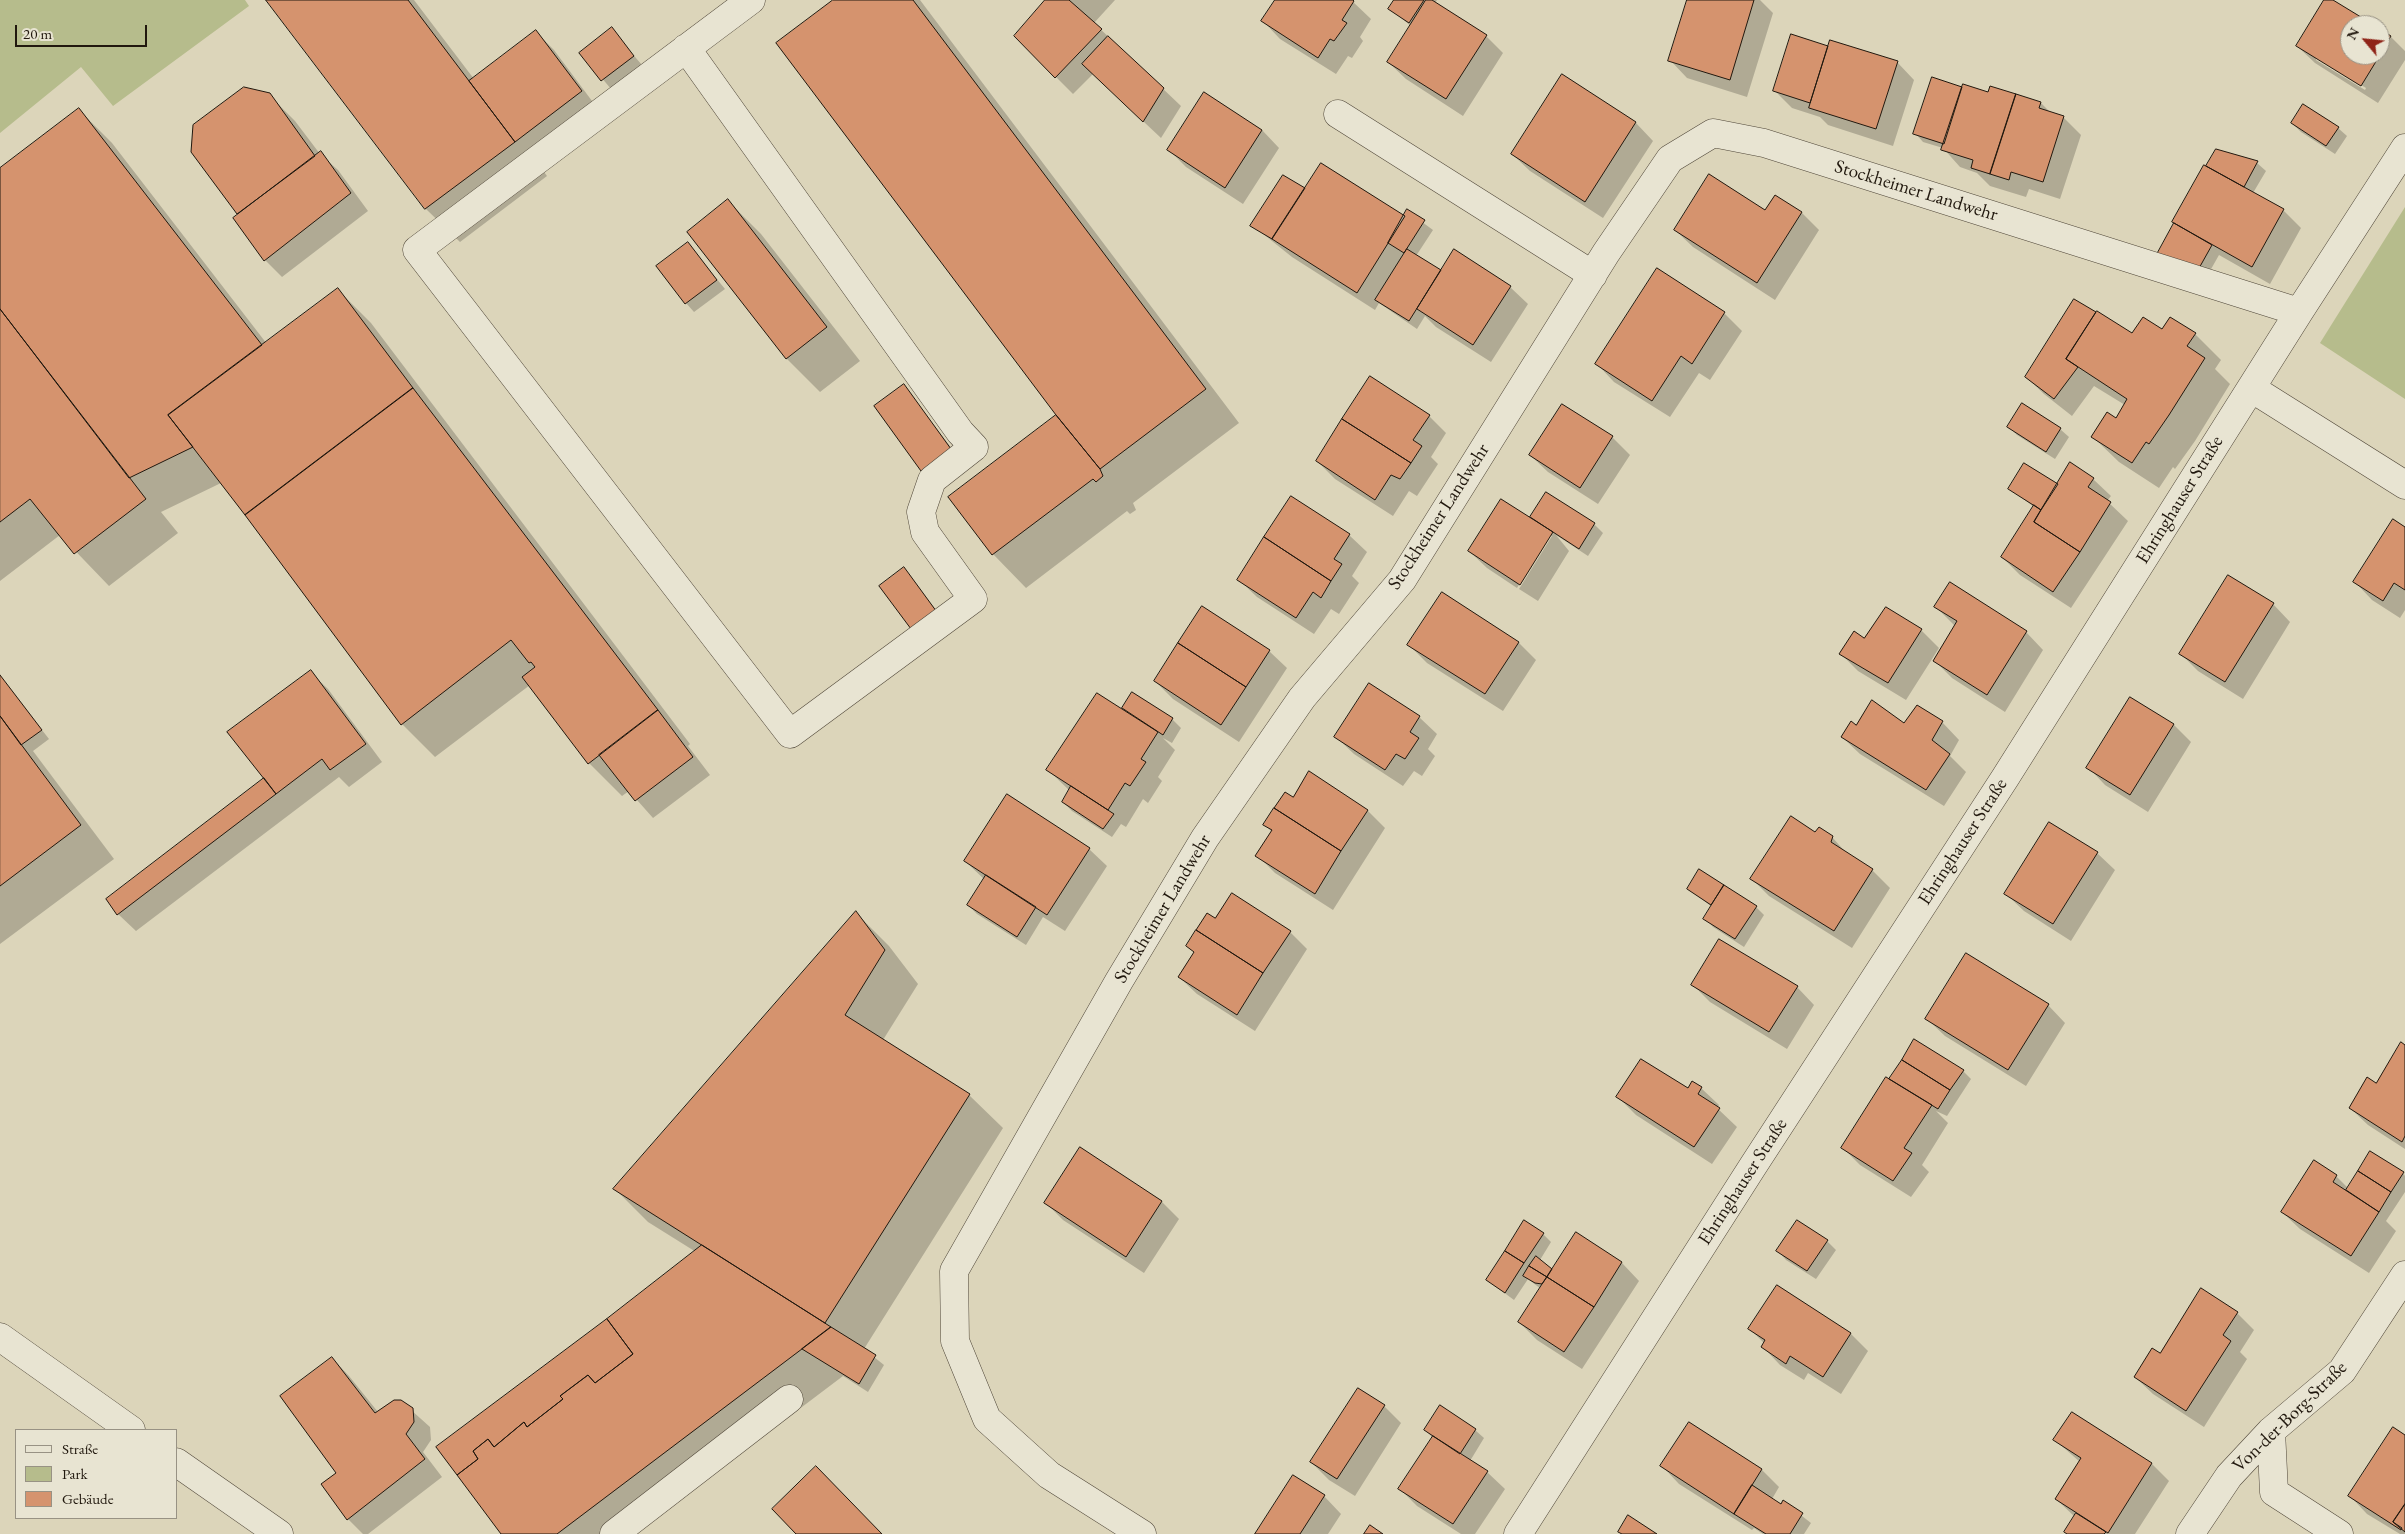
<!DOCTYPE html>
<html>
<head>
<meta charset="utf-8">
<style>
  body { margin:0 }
  #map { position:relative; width:2405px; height:1534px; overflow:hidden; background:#dcd5ba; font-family:"EB Garamond",serif }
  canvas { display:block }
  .legend { position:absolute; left:15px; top:1429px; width:162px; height:90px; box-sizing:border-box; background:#e8e4d2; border:1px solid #989284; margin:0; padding:6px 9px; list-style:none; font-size:15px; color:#21180e }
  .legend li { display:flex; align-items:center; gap:10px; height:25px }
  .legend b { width:25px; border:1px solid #989284 }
  .north { position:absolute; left:2340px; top:15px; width:50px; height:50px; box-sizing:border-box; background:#e8e4d2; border:1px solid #989284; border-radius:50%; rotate:298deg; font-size:14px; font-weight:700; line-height:20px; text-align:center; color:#21180e }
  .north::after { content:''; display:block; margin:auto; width:18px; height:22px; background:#8f2418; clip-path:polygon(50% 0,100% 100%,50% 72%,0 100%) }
  .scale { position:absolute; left:15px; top:25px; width:132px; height:22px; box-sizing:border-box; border:2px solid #21180e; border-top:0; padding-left:6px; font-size:15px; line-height:18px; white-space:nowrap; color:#21180e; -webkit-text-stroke:4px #e8e4d2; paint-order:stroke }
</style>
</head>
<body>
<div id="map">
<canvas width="2405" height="1534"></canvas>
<ul class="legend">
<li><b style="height:6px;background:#e8e4d2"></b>Straße</li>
<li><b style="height:14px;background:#b6bc8c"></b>Park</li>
<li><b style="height:14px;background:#d5936e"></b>Gebäude</li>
</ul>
<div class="north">N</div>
<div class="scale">20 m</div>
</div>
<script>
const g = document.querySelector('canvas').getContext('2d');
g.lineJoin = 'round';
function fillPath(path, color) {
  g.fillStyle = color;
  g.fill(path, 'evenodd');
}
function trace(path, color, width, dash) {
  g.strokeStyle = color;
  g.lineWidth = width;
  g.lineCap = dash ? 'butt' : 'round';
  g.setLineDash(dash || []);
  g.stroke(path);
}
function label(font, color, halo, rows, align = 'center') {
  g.font = font + ' "EB Garamond",serif';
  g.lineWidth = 4;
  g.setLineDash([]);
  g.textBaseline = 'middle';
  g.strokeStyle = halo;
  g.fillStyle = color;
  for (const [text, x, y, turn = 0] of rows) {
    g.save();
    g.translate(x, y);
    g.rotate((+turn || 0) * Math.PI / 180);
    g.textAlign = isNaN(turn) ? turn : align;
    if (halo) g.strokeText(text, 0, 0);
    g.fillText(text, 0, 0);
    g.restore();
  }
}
const green = new Path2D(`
  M0 0H245L249 6 113 106 81 67 0 133Z
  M2405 207V399L2320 343Z`);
const shadow = new Path2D(`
  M268 0H414L474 79 536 32 554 50 598 109 534 158 547 176 460 242 426 209Z
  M835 0H920L1239 423 1133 503 1136 510 1130 514 1127 511 1026 588 993 554 1058 416Z
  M1047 0H1115L1094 23 1181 106 1161 138 1093 74 1073 94 1015 36Z
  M1276 0H1351L1371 19 1360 37 1363 41 1352 58 1348 56 1336 74 1280 39 1263 21Z
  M1396 0H1437L1435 3 1486 36 1503 53 1463 116 1406 79 1388 62 1411 26 1390 9Z
  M1689 0H1760L1773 13 1747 97 1687 78 1670 60Z
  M2326 0H2331L2371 25H2350V55H2380V30L2391 37 2405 51V60L2378 103 2315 63 2297 46ZM2316 57 2366 88 2365 90 2316 60Z
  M611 29 642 65 611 89 581 53Z
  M1792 35 1829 47 1897 62 1914 80 1893 146 1828 125 1820 117 1792 108 1775 91Z
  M1562 76 1636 123 1653 141 1603 218 1530 171 1512 154Z
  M1991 87 2041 103 2051 113 2063 117 2081 135 2060 199 2029 189 2026 197 1990 186 1977 173 1960 167 1943 148 1923 142 1915 133 1961 88 1989 93Z
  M269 95 295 121 320 154 338 170 368 211 282 277 265 260 239 215 192 152Z
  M79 110 112 143 267 344 338 290 371 323 690 744 688 746 710 775 653 818 629 791 622 796 589 763 530 685 435 757 402 724 221 483 161 512 178 533 109 586 60 535 0 581V170Z
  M2292 123 2338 128 2347 136 2335 154 2301 132Z
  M1262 130 1279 148 1243 204 1186 167 1169 150Z
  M2257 163 2266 171 2253 193 2283 210 2301 228 2270 284 2219 255 2206 278 2157 256 2212 169 2208 166Z
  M1305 190 1403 217 1407 211 1433 230 1416 256 1441 272 1510 287 1528 304 1491 362 1436 327 1425 316 1417 329 1379 303 1375 310 1292 257 1252 225Z
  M1775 196 1802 213 1819 230 1775 300 1693 247 1675 230 1766 212Z
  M728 201 761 234 860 361 820 392 787 359 688 232Z
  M688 244 725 289 694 312 686 303Z
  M2075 301 2133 335 2162 331 2195 334 2221 360 2215 369 2230 384 2195 441 2175 469 2173 467 2159 488 2119 462 2093 437 2116 419 2125 405 2094 386 2072 416 2044 394 2026 377Z
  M1724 313 1742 331 1710 380 1699 373 1670 417 1614 382 1597 364Z
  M904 386 959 458 931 479 922 470Z
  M1429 416 1446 433 1431 457 1438 464 1417 496 1409 491 1393 516 1335 479 1317 461Z
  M2008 426 2060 429 2069 437 2055 459 2017 435Z
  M1612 437 1630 455 1598 504 1548 472 1530 455Z
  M2093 479 2111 496 2107 501 2128 521 2071 608 2020 575 2002 557 2034 507 2009 488 2057 485Z
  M1546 494 1594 524 1603 533 1588 556 1556 535 1569 551 1538 601 1519 589 1552 536H1549L1517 588 1487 568 1469 551 1537 522 1531 517Z
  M2405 528V610L2400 618 2372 600 2355 582Z
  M1349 535 1367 552 1352 576 1359 583 1339 614 1331 609 1314 634 1257 597 1239 580Z
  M904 569 950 628 927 645Z
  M1442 594 1519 643 1536 660 1503 711 1427 663 1409 645Z
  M2273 604 2290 622 2243 699 2198 671 2181 654Z
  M1936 607 2026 632 2043 650 2005 712 1952 678 1935 661 1955 626Z
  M1886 609 1921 630 1939 648 1906 700 1858 671 1841 654 1864 640Z
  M1269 651 1287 668 1239 742 1173 699 1155 681Z
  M310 672 328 689 382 762 349 787 339 777 136 931 118 914 266 779Z
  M0 676 49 739 33 751 114 859 0 944Z
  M1132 694 1172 719 1181 728 1172 743 1163 738 1175 750 1158 777 1162 781 1148 803 1143 799 1126 827 1121 824 1112 837 1072 811 1063 802 1070 791 1048 770 1122 710Z
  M2131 698 2174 725 2191 742 2148 812 2105 785 2088 767Z
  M1419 717 1437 734 1428 749 1435 756 1422 776 1414 771 1403 786 1354 754 1336 737Z
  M1942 722 1959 740 1950 756 1966 772 1944 806 1860 754 1842 737 1856 726Z
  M1310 773 1368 811 1385 828 1333 910 1275 873 1257 855 1272 832 1265 825 1294 799Z
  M1815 833 1832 837 1849 856 1872 870 1890 888 1852 948 1769 896 1752 879Z
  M1089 849 1107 866 1065 931 1043 917 1026 945 977 914 968 905 985 880 965 861Z
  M2097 853 2115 870 2071 941 2024 911 2006 894Z
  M1700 871 1756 907 1764 915 1744 947 1713 927 1705 918 1712 907 1689 889Z
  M856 913 889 946 918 984 883 1040 969 1095 1003 1128 864 1349 884 1365 868 1392 843 1376 634 1534H503L696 1252 648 1222 615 1189Z
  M1290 932 1307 949 1255 1031 1197 994 1179 977 1195 953 1187 946Z
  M1692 984 1797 987 1814 1005 1787 1049 1710 1002Z
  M2048 1005 2065 1023 2026 1086 1945 1036 1927 1019Z
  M2405 1046V1149L2368 1125 2350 1108 2376 1085Z
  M1963 1071 1971 1079 1947 1116 1936 1111 1948 1123 1922 1165 1929 1172 1911 1197 1860 1165 1843 1148 1890 1080Z
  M1701 1088 1719 1105 1717 1108 1737 1127 1712 1164 1636 1115 1618 1097Z
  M2403 1173 2405 1176V1192L2386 1221 2396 1231 2369 1273 2300 1229 2282 1212 2336 1176 2348 1188Z
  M1162 1202 1179 1219 1144 1273 1063 1220 1046 1203Z
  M1543 1234 1551 1242 1540 1260 1552 1271 1576 1234 1622 1263 1639 1281 1582 1369 1537 1340 1519 1322 1541 1289 1528 1279 1514 1300 1487 1280Z
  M1827 1241 1836 1250 1816 1279 1786 1260 1778 1251Z
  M1777 1287 1851 1334 1868 1351 1841 1394 1808 1373 1804 1380 1780 1365 1763 1347 1765 1344 1750 1329Z
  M2237 1313 2254 1330 2240 1352 2247 1359 2204 1427 2153 1394 2135 1377Z
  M332 1358 349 1376 378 1412 388 1404 401 1401 430 1427 431 1440 423 1452 442 1477 368 1534H363L348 1519 337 1473Z
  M1384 1406 1401 1423 1355 1496 1329 1480 1311 1462Z
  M2072 1413 2152 1464 2169 1481 2135 1534H2068L2075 1517 2056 1499 2080 1462 2055 1440Z
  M1689 1423 1762 1470 1779 1487 1772 1499 1782 1506 1784 1502 1811 1523 1804 1534H1763L1754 1528 1752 1530 1679 1484 1662 1466Z
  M1425 1430H1475L1484 1438 1470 1461 1487 1472 1505 1489 1475 1534H1461L1417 1506 1400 1489 1433 1438Z
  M2405 1436V1534H2400L2367 1514 2350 1496Z
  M1324 1496 1341 1514 1328 1534H1256Z`);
const building = new Path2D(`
  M266 0H408L515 142 425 209Z
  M833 0H913L1206 389 1100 469 1056 415 776 43Z
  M1045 0H1069L1102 29 1055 78 1014 36Z
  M1275 0H1353L1354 1 1342 20 1347 23 1334 41 1330 39 1318 58 1261 21Z
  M1394 0H1424L1409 23 1388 9Z
  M1426 0H1432L1487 35 1446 99 1387 62Z
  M1687 0H1754L1730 80 1668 61Z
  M2324 0H2333L2374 25H2350V55H2380L2361 86 2296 46Z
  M612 27 634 56 601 81 579 53Z
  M2380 29 2391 36 2380 54Z
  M536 30 582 91 515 142 469 81Z
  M1791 34 1828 46 1810 103 1773 91Z
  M1108 36 1164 88 1143 122 1082 64Z
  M1830 40 1898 61 1876 129 1809 108Z
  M1562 74 1636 122 1585 202 1511 154Z
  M1932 77 1962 87 1944 144 1913 134Z
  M1963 84 1988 92 1990 86 2016 94 1990 174 1971 168 1973 160 1941 150Z
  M244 87 270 93 315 156 237 214 191 152 193 125Z
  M1204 92 1262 130 1225 188 1167 150Z
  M2016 94 2041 102 2039 108 2064 116 2043 182 2011 172 2009 180 1990 174Z
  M2303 104 2339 127 2326 146 2291 123Z
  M79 108 262 345 168 415 193 447 129 478 0 309V168Z
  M2216 149 2258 161 2244 187 2206 166Z
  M321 151 351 193 264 261 233 218Z
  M1321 163 1405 216 1357 293 1272 239Z
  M2204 165 2284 209 2252 267 2172 222Z
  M1709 174 1765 210 1775 195 1802 212 1757 283 1674 230Z
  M1283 175 1305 188 1272 239 1250 226Z
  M728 199 827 327 786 359 687 232Z
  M1407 209 1425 220 1404 253 1388 243Z
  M2174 223 2212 245 2198 270 2156 256Z
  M688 242 717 280 685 304 656 266Z
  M1407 249 1441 270 1409 321 1375 300Z
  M1454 249 1511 286 1473 345 1417 309Z
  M1657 268 1725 312 1692 364 1681 356 1652 401 1595 364Z
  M338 288 413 388 245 515 168 415Z
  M2074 299 2096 312 2066 359 2078 367 2054 399 2025 377Z
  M0 309 146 499 74 554 30 499 0 522Z
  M2097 311 2132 333 2143 317 2162 329 2170 317 2196 333 2187 346 2205 358 2169 415 2149 444 2146 442 2132 463 2091 437 2107 412 2116 418 2127 399 2066 359Z
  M1370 376 1430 415 1413 440 1422 446 1411 463 1342 419Z
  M904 384 951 449 921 471 874 406Z
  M413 388 658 710 588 764 522 677 535 667 531 662 529 663 511 640 401 725 245 515Z
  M2022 403 2061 428 2046 452 2007 427Z
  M1562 404 1613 436 1580 488 1529 455Z
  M1056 415 1100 469 1103 476 1096 482 1093 479 992 555 948 497Z
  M1342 419 1411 463 1400 479 1391 475 1375 500 1316 461Z
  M2070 462 2094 478 2088 487 2111 502 2080 552 2034 522Z
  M2024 463 2058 484 2041 510 2008 489Z
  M1546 492 1595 523 1579 549 1530 517Z
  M1291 496 1350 534 1334 559 1342 564 1331 581 1264 537Z
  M1501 499 1553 532 1520 585 1468 551Z
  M2034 505 2041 510 2034 522 2080 552 2053 592 2001 557Z
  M2393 519 2405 527V590L2394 583 2383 601 2353 582Z
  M1264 537 1331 581 1321 598 1313 592 1296 618 1237 580Z
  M904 567 942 619 917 637 879 586Z
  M2228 575 2274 603 2225 682 2179 654Z
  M1950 582 2027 631 1987 695 1933 661 1957 621 1934 607Z
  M1442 592 1519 642 1485 694 1407 645Z
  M1202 606 1270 650 1246 687 1178 643Z
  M1886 607 1922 629 1888 683 1839 654 1854 631 1864 638Z
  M1178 643 1246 687 1221 725 1154 681Z
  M311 670 366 744 330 770 322 759 276 794 227 732Z
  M0 675 42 730 21 745 0 716Z
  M1369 683 1420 716 1410 732 1419 738 1405 759 1396 754 1385 770 1334 737Z
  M1132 692 1173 718 1163 735 1122 708Z
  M1097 693 1158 732 1141 759 1146 762 1130 786 1125 783 1108 810 1046 770Z
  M2130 697 2174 724 2130 795 2086 768Z
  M1872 700 1904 723 1917 705 1943 721 1932 740 1950 754 1926 790 1841 737 1851 721 1856 725Z
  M658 710 693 757 635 801 599 755Z
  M0 716 81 825 0 886Z
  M1309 771 1368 810 1341 851 1274 808 1285 792 1293 797Z
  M264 778 276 794 117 915 106 899Z
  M1071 786 1114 814 1103 829 1062 802Z
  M1007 794 1090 848 1047 915 964 861Z
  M1274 808 1341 851 1315 894 1255 856 1272 830 1263 825Z
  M1791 816 1815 832 1819 827 1833 836 1831 842 1873 869 1834 931 1750 879Z
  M2049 822 2098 852 2053 924 2004 894Z
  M1699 869 1724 885 1711 905 1687 889Z
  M986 875 1036 907 1017 937 967 905Z
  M1724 885 1757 906 1735 939 1703 919Z
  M1232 893 1291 931 1263 973 1196 930 1207 913 1215 918Z
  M856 911 885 950 845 1015 970 1094 825 1323 613 1189Z
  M1196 930 1263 973 1237 1015 1178 977 1194 952 1186 946Z
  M1719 939 1798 986 1769 1032 1691 985Z
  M1966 953 2049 1004 2008 1070 1925 1019Z
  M1914 1039 1964 1070 1950 1090 1902 1060Z
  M2401 1042 2405 1045V1136L2402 1142 2349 1108 2367 1077 2376 1083Z
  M1641 1059 1688 1088 1692 1081 1702 1087 1698 1094 1720 1108 1694 1147 1616 1097Z
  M1902 1060 1950 1090 1938 1109 1889 1079Z
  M1886 1077 1932 1105 1904 1148 1912 1153 1893 1181 1841 1148Z
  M1080 1147 1162 1201 1126 1257 1044 1203Z
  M2370 1151 2404 1172 2391 1192 2358 1171Z
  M2314 1160 2337 1175 2333 1182 2379 1212 2351 1256 2281 1212Z
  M2358 1171 2391 1192 2379 1212 2346 1190Z
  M1524 1220 1544 1233 1524 1263 1505 1251Z
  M1797 1220 1828 1240 1807 1271 1776 1251Z
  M1576 1232 1622 1262 1594 1307 1547 1277Z
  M702 1245 831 1327 557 1534H501L457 1475 478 1459 473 1451 488 1439 494 1447 524 1422 527 1427 563 1399 560 1396 588 1375 595 1383 633 1354 607 1319Z
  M1505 1251 1524 1263 1505 1293 1486 1280Z
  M1536 1256 1552 1269 1547 1277 1529 1266Z
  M1529 1266 1547 1277 1542 1284 1535 1283 1523 1276Z
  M1547 1277 1594 1307 1564 1352 1518 1322Z
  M1777 1285 1851 1333 1823 1377 1790 1356 1786 1364 1761 1347 1765 1340 1748 1329Z
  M2201 1288 2238 1312 2223 1335 2231 1341 2186 1411 2134 1377 2152 1348 2160 1353Z
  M607 1319 633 1354 595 1383 588 1375 560 1396 563 1399 527 1427 524 1422 494 1447 488 1439 473 1451 478 1459 457 1475 436 1447Z
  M831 1327 876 1355 859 1384 802 1349Z
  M332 1357 375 1413 394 1400H401L413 1408 414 1422 406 1434 425 1459 347 1520 321 1484 336 1473 280 1396Z
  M1358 1388 1385 1405 1337 1479 1310 1462Z
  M1440 1405 1476 1429 1460 1454 1424 1430Z
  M2072 1412 2152 1463 2108 1533 2055 1499 2081 1458 2053 1440Z
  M1689 1422 1762 1469 1734 1514 1660 1466Z
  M2393 1427 2405 1435V1504L2393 1522 2402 1528 2401 1530 2348 1496Z
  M1433 1436 1488 1471 1453 1524 1398 1489Z
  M816 1466 882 1534H796L772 1509Z
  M1293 1475 1325 1495 1300 1534H1255Z
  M1752 1485 1781 1504 1783 1500 1803 1513 1790 1534H1766L1734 1514Z
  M2405 1504V1532L2393 1522Z
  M2076 1513 2106 1532 2104 1534H2067L2064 1532Z
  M1628 1515 1657 1534H1622L1618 1532Z
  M1370 1525 1383 1534H1364Z`);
const minor = new Path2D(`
  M686 48 960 432 974 447 932 480 921 512 925 532 973 599 790 734 417 250 751 0
  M1338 114 1593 275
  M2251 388 2405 485
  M0 1337 131 1430
  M2271 1431 2274 1492 2339 1534
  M176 1462 279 1534
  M614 1534 789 1399
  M1142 1534 1049 1475 987 1419 955 1341 954 1271 1119 981 1205 838 1302 698 1402 580 1606 253 1670 159 1713 133 1764 143 2299 312
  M1518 1534 1753 1166 2005 778 2299 312 2405 148
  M2190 1534 2229 1476 2271 1431 2342 1371 2405 1275`);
const streetNames = [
  ["Stockheimer Landwehr",1916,191,17],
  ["Ehringhauser Straße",2180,500,-58],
  ["Stockheimer Landwehr",1439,517,-57],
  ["Ehringhauser Straße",1963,842,-57],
  ["Stockheimer Landwehr",1163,909,-59],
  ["Ehringhauser Straße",1743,1182,-57],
  ["Von-der-Borg-Straße",2290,1417,-44]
];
fillPath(green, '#b6bc8c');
fillPath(shadow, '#0003');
fillPath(building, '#d5936e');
trace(building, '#21180e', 1);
trace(minor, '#504739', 29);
trace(minor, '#e8e4d2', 28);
label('19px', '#21180e', '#e8e4d2', streetNames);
</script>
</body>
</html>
